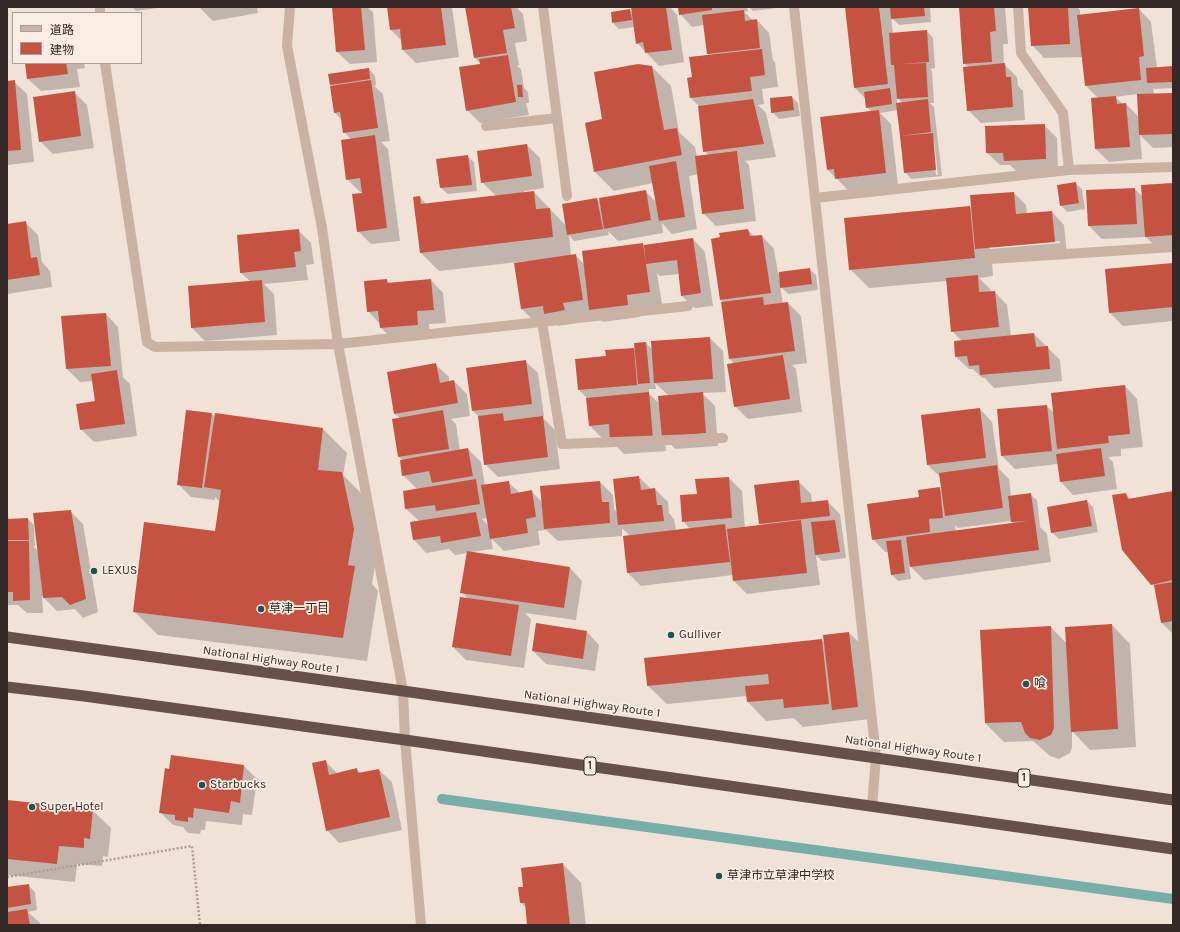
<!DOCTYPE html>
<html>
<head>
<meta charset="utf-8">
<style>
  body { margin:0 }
  #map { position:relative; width:1180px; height:932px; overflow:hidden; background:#f1e2d8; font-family:Karla,"Noto Sans JP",sans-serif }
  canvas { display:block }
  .frame { position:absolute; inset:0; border:8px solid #342926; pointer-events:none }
  .legend { position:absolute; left:12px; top:12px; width:130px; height:52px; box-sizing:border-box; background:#f9ede4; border:1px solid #aa9f98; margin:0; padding:5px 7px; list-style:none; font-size:12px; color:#342926 }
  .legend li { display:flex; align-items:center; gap:8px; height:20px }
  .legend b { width:20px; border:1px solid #aa9f98 }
</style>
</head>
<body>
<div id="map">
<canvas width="1180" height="932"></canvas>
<div class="frame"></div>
<ul class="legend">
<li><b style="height:5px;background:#c9b1a4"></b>道路</li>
<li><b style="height:11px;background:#c65341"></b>建物</li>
</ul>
</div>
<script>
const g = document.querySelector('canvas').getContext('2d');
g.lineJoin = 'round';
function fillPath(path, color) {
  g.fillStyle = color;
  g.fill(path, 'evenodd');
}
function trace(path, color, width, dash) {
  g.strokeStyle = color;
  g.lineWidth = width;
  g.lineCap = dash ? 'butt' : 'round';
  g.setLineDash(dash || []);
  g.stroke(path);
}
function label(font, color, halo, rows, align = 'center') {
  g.font = font + ' Karla,"Noto Sans JP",sans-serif';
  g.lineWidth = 3.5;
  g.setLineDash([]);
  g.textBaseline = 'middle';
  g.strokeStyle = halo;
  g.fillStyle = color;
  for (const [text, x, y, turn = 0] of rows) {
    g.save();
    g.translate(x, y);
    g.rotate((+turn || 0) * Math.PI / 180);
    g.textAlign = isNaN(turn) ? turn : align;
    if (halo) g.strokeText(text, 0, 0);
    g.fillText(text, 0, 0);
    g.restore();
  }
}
const shadow = new Path2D(`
  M132 7H164L136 11Z
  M200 7H257L258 13 213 21 201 9Z
  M333 7H367L373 12 377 62 350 64 337 52Z
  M388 7H452L459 57 416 63 403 50 402 41 391 30Z
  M466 7H516L523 14 527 41 515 43 519 65 517 66 521 69 524 88 528 92 529 103H526L529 115 480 123 467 110 481 64 475 58Z
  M632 7H670L677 15 684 62 659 66 637 43 635 27 619 29 613 23 630 10 633 13Z
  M679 7H747L748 11 744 12 753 20H757L769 33 773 60 775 62 778 87 762 89 764 104 758 105 766 113 776 157 745 161 749 165 756 221 716 226 703 213 698 174 689 176 697 229 672 234 662 223 663 233 618 241 608 231 609 235 574 241 569 235 571 255H575L584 264 642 245 644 246 693 239 705 252 713 306 695 308 682 296 679 274 660 276 657 273 662 304 639 307 640 317 603 322 593 313 577 323 558 326 551 319 535 322 522 309 527 261 439 271 420 252V197L427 205 496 196 482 182 478 152 527 145 540 158 544 188 524 191V193L534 192 567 227 597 199 601 203 645 191 656 202 653 183 614 191 595 172 586 123 603 119 652 67 671 86 679 132 695 147 697 157 709 155 704 151 700 107 691 98 693 78 710 56 708 54 704 25 692 27 680 14Z
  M749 7H786L753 11Z
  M846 7H930L931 22 899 25 891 17 893 34 927 31 933 38 935 68 930 69 932 71 934 103H930L934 107 942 176 911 179 905 172 898 110 880 113 891 124 898 185 849 191 828 170 872 112 867 107 866 99 854 87ZM897 97 902 103H897ZM932 140H934L938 175H936Z
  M960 7H1005L1008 44H1003L1004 64 1017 77 1018 86 1023 91 1025 120 981 123 968 110V67L964 63Z
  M1029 7H1077L1080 10V15L1139 9 1151 22 1157 68 1173 67V88L1155 89 1153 88 1154 94H1173V147L1153 148 1140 135 1142 159 1109 162 1096 149 1092 99 1098 98 1086 86 1082 57 1044 58 1032 45ZM1138 94 1139 117 1126 104H1123L1115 97Z
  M26 63H84L85 68 77 69 80 87 41 91 28 79Z
  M369 69 375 76 376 85 374 86 383 94 390 141 381 142 388 149 400 241 371 244 358 231 362 192H360L347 179 351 139 344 132 342 120 335 113 333 87 331 85Z
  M7 82H14L27 94 34 162 7 165Z
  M74 92 87 105 94 148 53 154 40 141Z
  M792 97 798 103 800 116 779 119 772 112Z
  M1044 125 1057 138 1058 171 1018 173 1010 165H1000L987 153Z
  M467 156 474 162 477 191 448 194 441 188Z
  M1075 183 1082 189 1085 209 1067 212 1061 205Z
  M1173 184V248L1158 249 1146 237 1102 239 1089 226 1087 191 1135 189 1143 197Z
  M1014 193 1026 205 1027 214 1052 212 1064 225 1067 255 992 261 993 276 979 278 990 289 991 292H995L1007 305 1011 336 1034 334 1060 360 1062 381 994 388 985 378H982L973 369H969L956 357 962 341 952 331 947 281 869 288 850 269 970 207 973 210ZM1060 241V243L990 249V247Z
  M25 222 38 235 42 262 50 271 52 287 7 294V225Z
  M298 230 311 243 314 264 306 265 308 280 264 284 274 294 277 335 205 341 192 328 251 282 241 273Z
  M748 230 755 237 762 236 774 249 778 273 809 269 816 275 818 290 788 294 780 286 783 304 788 303 801 316 807 363 792 365 796 369 802 412 748 419 735 406 734 364 730 359 724 303 721 300Z
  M1173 264V321L1123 326 1110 313Z
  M387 280 390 284 431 280 443 293 446 323 429 324 430 337 394 340 381 328 380 324 368 311Z
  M106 314 118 327 123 377 130 384 137 436 94 442 81 429 97 402 93 381 80 382 67 369Z
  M710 338 723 351 726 392 702 393 715 406 718 446 675 449 665 438 666 451 624 454 611 441 603 439 590 426 587 398 578 389 607 357 633 349 636 351 646 343 653 350ZM655 383 669 396 660 404 649 394V389H656Z
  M525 361 538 373 544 416 542 417 555 430 560 469 498 477 485 464 479 417 473 411Z
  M436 365 449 377V382L454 381 467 394 470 416 451 419 456 424 460 451 468 449 481 462 485 486 508 482 520 493 531 491 543 503 600 482 613 495 614 509 617 512 639 477 652 490 655 489 668 502 669 513 674 519 676 530 690 529 683 521 698 495 729 478 742 491 745 528 762 526 760 524 798 481 811 494 812 503 827 501 840 514 846 558 822 561 816 555 820 585 747 594 734 581 733 575 641 586 628 573 624 536H630L622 528V536L558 541 546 530 538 531 540 545 504 551 491 538 493 549 470 552 570 568 582 581 576 620 525 613 531 619 524 668 466 660 453 647 468 599 462 592 468 553 455 555 449 549 426 553 414 540 420 522 406 509 417 489 403 475V460L399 457 400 418 395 414 388 373ZM488 518 489 526 482 519Z
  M1125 386 1137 399 1143 447 1121 449V456L1108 457 1113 462 1117 489 1073 495 1061 482 1058 464 1015 469 1002 456 1047 406 1055 414Z
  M980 409 992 422 999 469 1009 479 1011 497 1030 494 1037 500 1040 526H1039L1047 534 1051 562 924 580 909 565 911 579 898 581 892 575 889 552H885L873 539 920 498 939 488 942 492 940 477 928 465ZM1011 521 1014 524 956 532 955 525 958 528Z
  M211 414 215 417 216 414 323 429 347 453 343 475 365 497 377 553 372 584 378 591 367 661 158 635 134 611 216 532 220 502 215 497V500L191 497 178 484Z
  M1173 492V634L1162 623 1156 588 1152 584 1126 494 1131 500Z
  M1087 501 1093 507 1098 532 1059 539 1052 532Z
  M7 510 9 520 28 519 34 525 35 546H33L39 552 70 511 83 524 98 612 83 618 75 609 57 611 42 596 43 613H27L18 605H7Z
  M1112 625 1130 644 1136 747 1090 750 1072 731V747L1070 753 1059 759 1050 756 1033 741 1004 742 985 723 1051 627 1067 644Z
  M587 632 599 645 595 671 546 664 533 651Z
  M849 633 862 645 870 719 803 727 794 718 766 721 748 702 747 696 667 704 648 686 822 640 825 643Z
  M325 761 338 774 357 770 361 773 379 770 392 782 402 830 339 843 327 830Z
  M244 766 257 779 252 815 243 814 242 825 206 821 205 830H201L200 834 188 833 183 827 173 825 160 812Z
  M7 801 92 810 111 828 108 857 103 856 102 866 77 864 75 882 7 875Z
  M563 864 581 883 586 925H528L527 908 521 903 524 888Z
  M28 885 35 892 37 910 28 912 40 923V925H7V888Z`);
const stream = new Path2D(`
  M442 799 1173 899`);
const building = new Path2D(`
  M332 7H361L365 50 336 52Z
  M387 7H441L446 45 402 50 400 29 390 30Z
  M465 7H511L515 28 503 30 507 53 474 58Z
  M631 7H666L672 50 645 53 643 42 636 44Z
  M678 7H712V10L679 15Z
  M845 7H879L888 84 854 88Z
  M890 7H924L925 16 891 19Z
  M959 7H994L996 31 990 32 992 62 963 64Z
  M1028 7H1068L1070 44 1031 46Z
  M1139 8 1144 56 1139 57 1141 80 1085 86 1077 15Z
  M630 9 632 20 612 23 611 12Z
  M744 10 745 21 757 19 760 48 707 54 702 15Z
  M927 30 929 62 900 64 926 63 928 97 897 99 894 65H891L889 33Z
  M762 49 765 75 750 77 752 91 690 98 687 78 692 77 689 57Z
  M508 55 516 102 466 111 459 67 480 64 479 59Z
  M25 63H66L68 74 27 79Z
  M1005 63 1006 77H1011L1013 107 967 111 963 67Z
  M638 64 652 66 664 130 677 128 682 155 594 172 585 123 602 119 594 72Z
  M1173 66V82L1147 83 1146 68Z
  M369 68 370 79 330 85 328 74Z
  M15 80 21 150 7 151V81Z
  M371 80 378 128 343 133 340 112 334 113 330 86Z
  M517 85H522L523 97H518Z
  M890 88 892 104 866 108 864 92Z
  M75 91 81 136 39 142 33 97Z
  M1173 93V134L1139 135 1137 94Z
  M792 96 794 110 771 113 770 98Z
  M1116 96 1117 104 1126 103 1130 147 1095 149 1091 98Z
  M753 99 764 144 703 152 698 106Z
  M928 99 931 132 900 136 896 103Z
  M879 110 886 173 835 179 834 169 827 170 820 117Z
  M1045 124 1046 159 1004 161 1003 153H986L985 126Z
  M933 133 936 170 904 173 900 136Z
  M375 135 387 228 357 232 352 194 362 193 360 178 346 180 341 140Z
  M527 144 532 176 481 183 477 151Z
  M737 151 744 209 702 214 695 156Z
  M468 155 472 185 440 188 436 159Z
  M676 161 685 217 659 221 649 166Z
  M1076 182 1079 203 1060 206 1057 185Z
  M1173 183V235L1145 237 1141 185Z
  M1135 188 1137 224 1088 226 1086 190Z
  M646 190 651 220 604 229 599 198Z
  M534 191 536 209 550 208 553 237 420 253 413 197 420 196 421 204Z
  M1014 192 1016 214 1052 211 1055 242 975 249 970 195Z
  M597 198 603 229 567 235 562 204Z
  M970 206 975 258 849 270 844 218Z
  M26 221 31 258 37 257 40 275 7 280V224Z
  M299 229 301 251 294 252 296 267 240 273 237 235Z
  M748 229 750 236 762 235 771 293 720 300 711 239 720 237 719 233Z
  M693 238 701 293 681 296 677 260 646 264 644 245Z
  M643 243 650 292 627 295 628 305 589 310 582 251Z
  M576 254 583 300 563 303 565 310 544 314 543 306 521 309 514 263Z
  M1173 263V307L1109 313 1105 269Z
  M810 268 812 284 780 288 779 272Z
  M978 275 979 292 995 291 999 327 951 332 946 278Z
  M387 279V283L431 279 434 310 417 311 418 325 380 328 378 311 367 312 364 281Z
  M262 280 265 322 191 328 188 286Z
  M763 297 764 305 788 302 795 351 729 359 721 302Z
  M106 313 111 366 66 369 61 316Z
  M1034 333 1036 347 1048 346 1050 369 980 375 979 365 969 366 967 356 955 357 954 341Z
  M710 337 713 379 654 383 651 341Z
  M646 342 650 383 638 384 634 343Z
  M634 348 637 385 578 390 575 359 606 356 605 350Z
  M783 355 790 399 734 407 727 364Z
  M526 360 532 404 472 411 466 368Z
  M436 363 440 383 454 380 458 403 394 414 387 372Z
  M117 370 125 424 80 430 76 404 95 401 91 374Z
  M1125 385 1130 434 1108 436 1109 443 1057 449 1051 393Z
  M649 392 653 438 610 442 609 424 589 426 586 398Z
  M703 392 706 433 662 437 658 396Z
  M1047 405 1052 451 1001 456 997 409Z
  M980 408 986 458 927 465 921 415Z
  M186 410 212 413 202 488 177 485Z
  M443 410 449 449 398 457 392 419Z
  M215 413 323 428 318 470 342 472 354 529 348 565 355 566 343 638 133 612 144 522 215 531 221 490 204 487Z
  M503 413 504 421 543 416 548 457 484 465 478 416Z
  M468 448 473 476 432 483 429 471 402 476 400 460Z
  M1101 448 1105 476 1060 482 1056 454Z
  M997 465 1003 508 945 516 939 473Z
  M639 476 641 490 655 488 657 505H662L664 521 618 525 613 479Z
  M729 477 732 518 682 522 680 495 697 494 695 479Z
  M476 479 480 504 436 511 435 505 405 509 403 491Z
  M799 480 801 503 828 500 830 516 759 524 754 485Z
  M509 481 511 494 532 490 536 517 526 519 528 533 490 539 481 485Z
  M600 481 602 502H609L610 523 544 529 540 486Z
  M940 487 943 518 929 519 930 532 872 540 867 504 919 497 918 490Z
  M1173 491V580L1151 585 1122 550 1112 495 1126 493 1128 499Z
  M1031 493 1039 550 910 567 906 537 1027 521 1011 522 1008 496Z
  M1087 500 1092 526 1051 533 1047 507Z
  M71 510 86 599 70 605 62 597 43 598 33 513Z
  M476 512 481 536 441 543 440 536 413 540 410 522Z
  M28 518 29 540H7V519Z
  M801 520 807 573 733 581 727 529Z
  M835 520 840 552 815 555 811 522Z
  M725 524 730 562 627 573 623 536Z
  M901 540 905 573 891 575 886 541Z
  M7 541H29L30 600 13 601V592H7Z
  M467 551 570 567 564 608 460 593Z
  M1173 582V621L1161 623 1154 585Z
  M460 597 519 605 511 656 452 647Z
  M536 623 587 631 583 659 532 651Z
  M1112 624 1118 729 1071 732 1065 627Z
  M1051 626 1054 728 1051 735 1040 740 1030 738 1025 733 1021 722 985 723 980 630Z
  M849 632 858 707 832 710 823 635Z
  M822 639 829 704 784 708 783 699 747 702 745 686 769 684 768 674 647 686V685L644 658Z
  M171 755 244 765 240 803 231 801 229 813 194 808 193 818 188 817V822L175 820V815L159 813 165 768 169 769Z
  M326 760 329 775 357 768 358 773 379 769 390 817 326 831 312 763Z
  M7 800 93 809 90 839 84 838V848L59 846 57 864 7 859Z
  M563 863 570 925H527L525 903H520L518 887H523L521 868Z
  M29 884 31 904 7 908V887Z
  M27 909 30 925H7V912Z`);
const path = new Path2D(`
  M7 877 192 846 200 925`);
const service = new Path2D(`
  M486 126 557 118`);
const minor = new Path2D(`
  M100 7V13
  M290 7 287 46 322 228 338 344 403 691 405 740 421 925
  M543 7 567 196
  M794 7 876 757 872 806
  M1018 7 1021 53 1063 113 1069 170
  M105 63 147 342 155 347 338 344 688 306
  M815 198 1069 170 1173 167
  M990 259 1173 247
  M542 322 562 444 723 438`);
const trunk = new Path2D(`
  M7 637 403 691 1173 800
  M7 687 84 696 405 740 1173 849`);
const markers = [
  [94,571,4,"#1c5553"],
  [261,609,4,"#1c5553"],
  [671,635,4,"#1c5553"],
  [1026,684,4,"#1c5553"],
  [202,785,4,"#1c5553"],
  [32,807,4,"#1c5553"],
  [719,876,4,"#1c5553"]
];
const shields = [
  [590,766,12],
  [1024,778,12]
];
const shieldNames = [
  ["1",590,766],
  ["1",1024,778]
];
const poiNames = [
  ["LEXUS",102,571],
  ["草津一丁目",269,609],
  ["Gulliver",679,635],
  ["喰",1034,684],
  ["Starbucks",210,785],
  ["Super Hotel",40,807],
  ["草津市立草津中学校",727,876]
];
const streetNames = [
  ["National Highway Route 1",271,660,8],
  ["National Highway Route 1",592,704,8],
  ["National Highway Route 1",913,749,8]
];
fillPath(shadow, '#0003');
trace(stream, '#77aeaa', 10);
fillPath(building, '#c65341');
trace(path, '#b49b8e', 2.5, [2, 2]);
trace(service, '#c9b1a4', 10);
trace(minor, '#c9b1a4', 10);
trace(trunk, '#66504a', 11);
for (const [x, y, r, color] of markers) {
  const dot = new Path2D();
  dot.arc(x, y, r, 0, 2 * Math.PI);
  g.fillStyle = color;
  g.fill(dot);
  trace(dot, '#f9ede4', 1.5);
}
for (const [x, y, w] of shields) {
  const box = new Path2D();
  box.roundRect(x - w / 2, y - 9, w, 18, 3);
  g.fillStyle = '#f9ede4';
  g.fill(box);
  trace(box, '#342926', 1);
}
label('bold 11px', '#342926', null, shieldNames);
label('12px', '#342926', '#f9ede4', poiNames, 'left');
label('12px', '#342926', '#f9ede4', streetNames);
</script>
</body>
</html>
